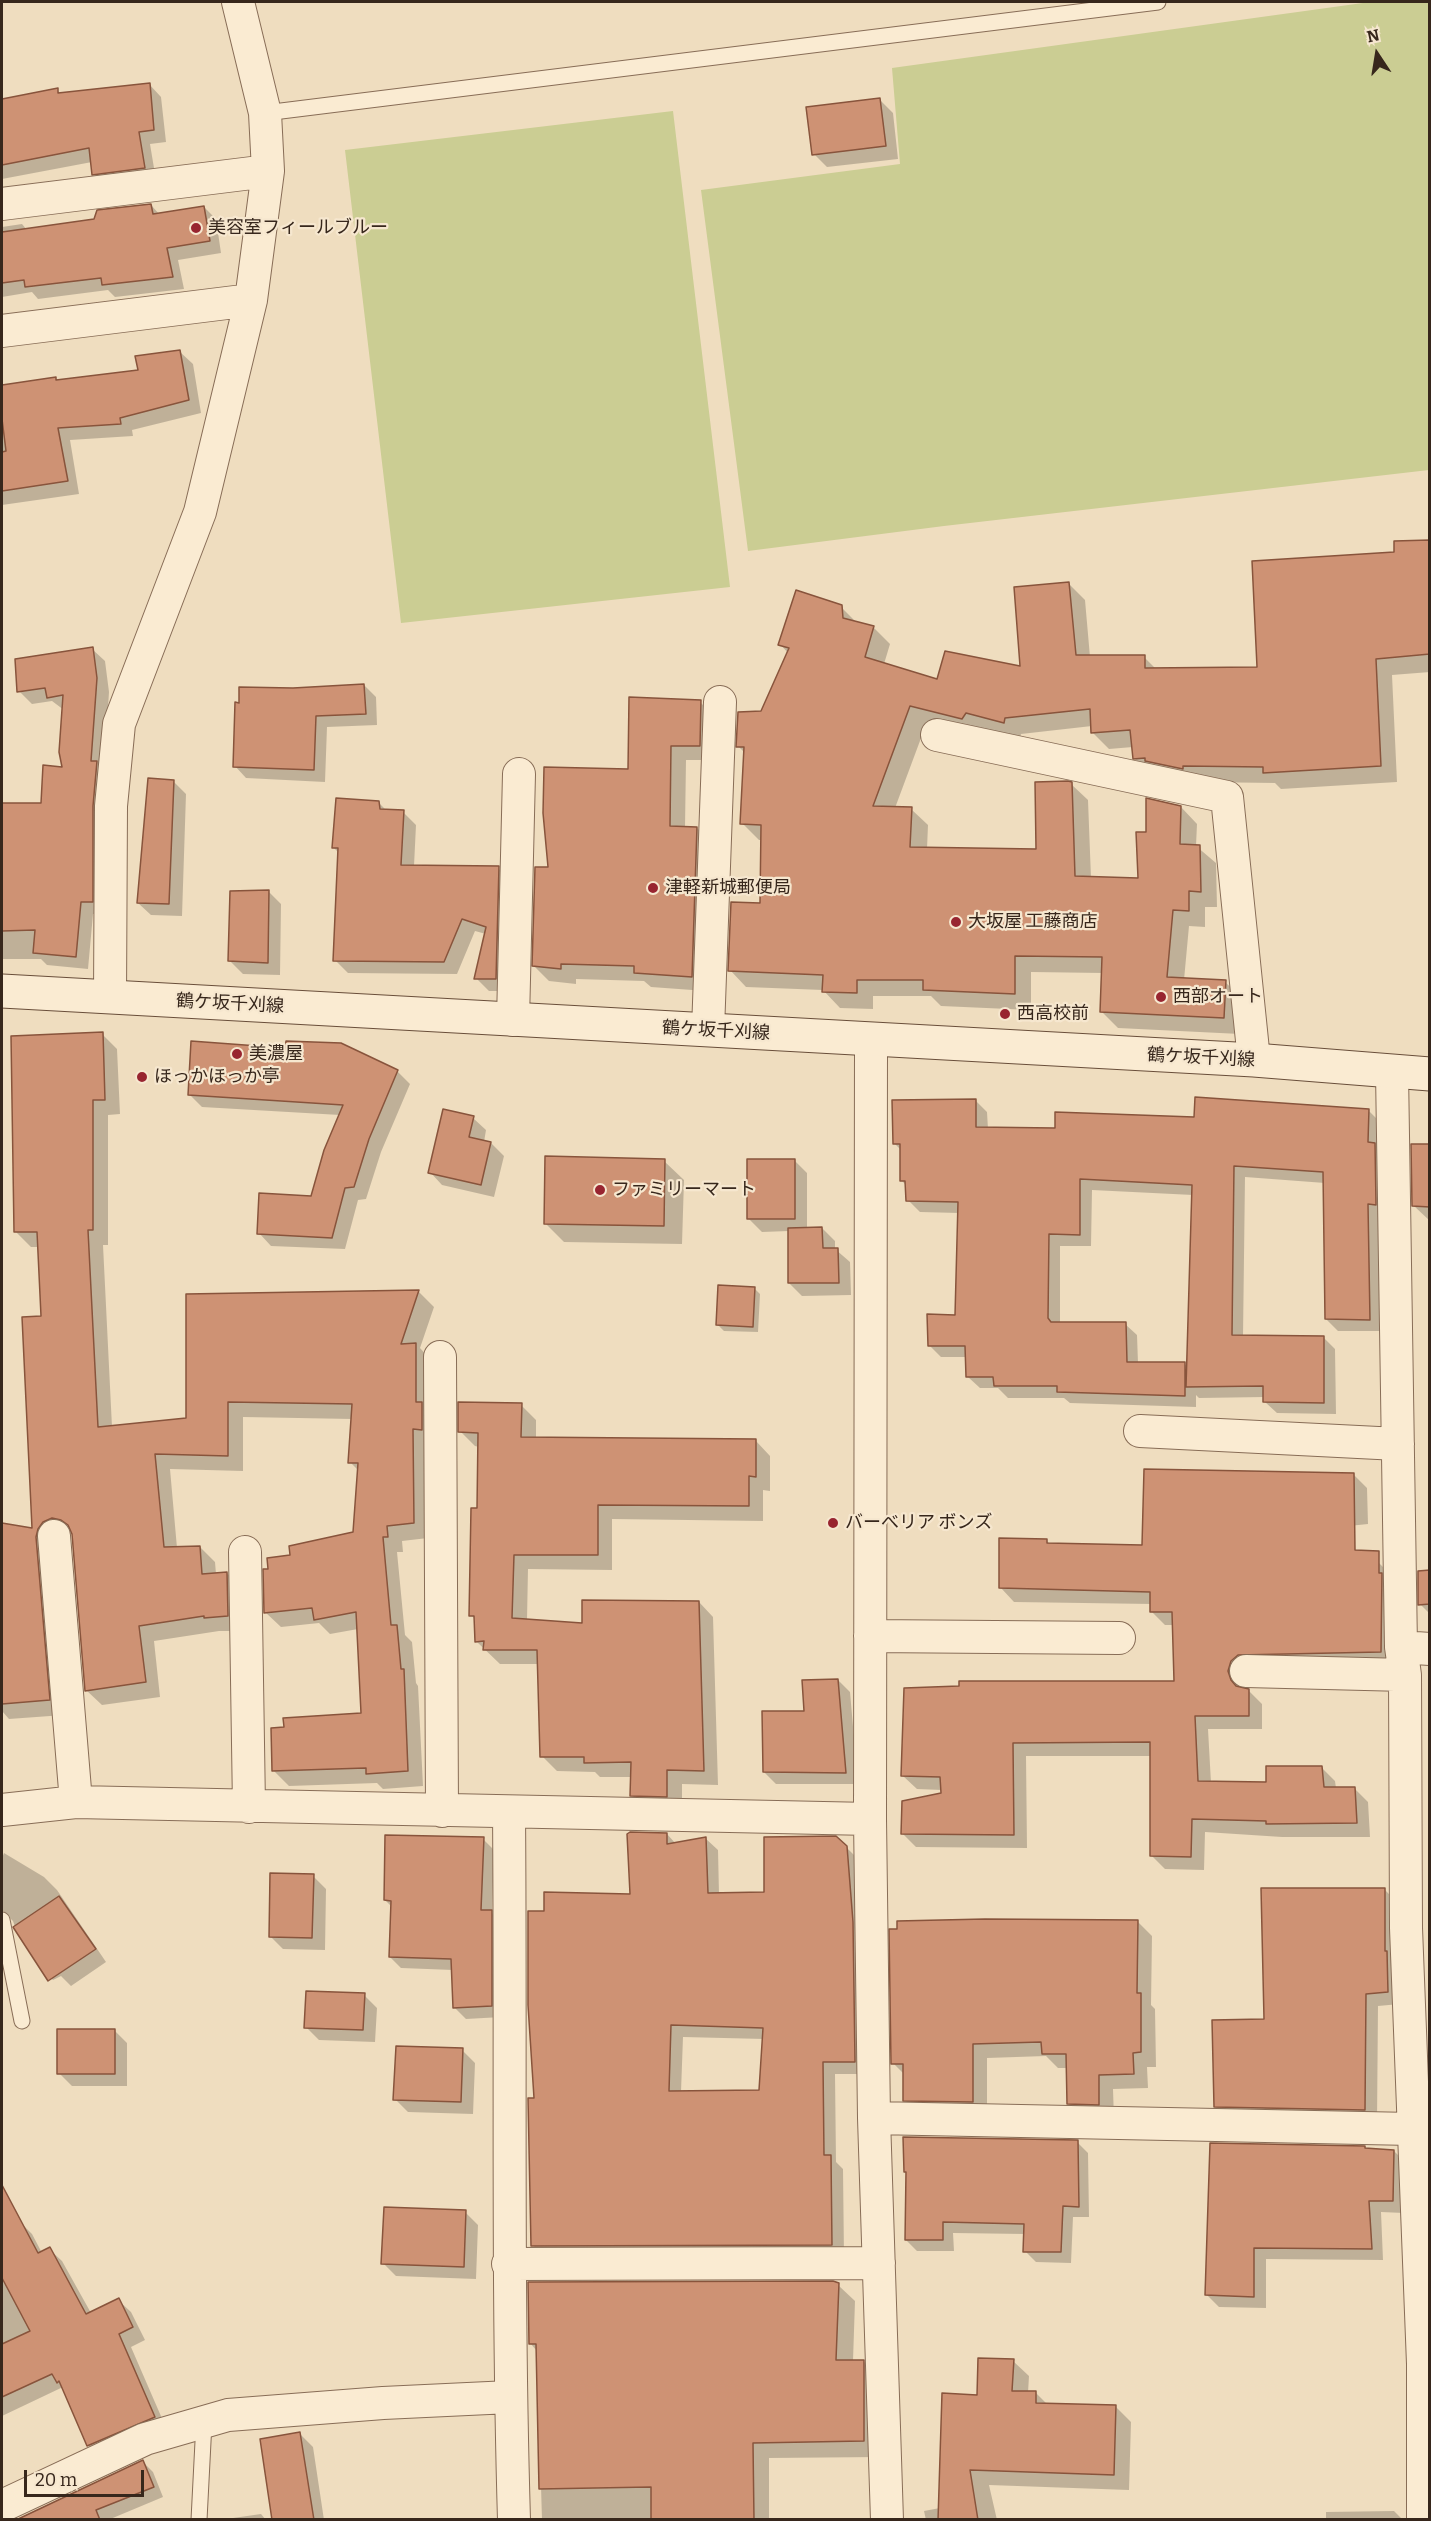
<!DOCTYPE html>
<html>
<head>
<meta charset="utf-8">
<style>
  body { margin:0 }
  #map { position:relative; width:1431px; height:2521px; overflow:hidden; background:#efddbf; font-family:Bitter,serif }
  canvas { display:block }
  .frame { position:absolute; inset:0; border:3px solid #37271c; pointer-events:none }
  .north { position:absolute; left:1347px; top:24px; width:60px; height:60px; -webkit-text-stroke:4px #f6e7cf; paint-order:stroke; rotate:348deg; font-size:16px; font-weight:700; line-height:24px; text-align:center; color:#37271c }
  .north::after { content:''; display:block; margin:auto; width:21px; height:27px; background:#37271c; clip-path:polygon(50% 0,100% 100%,50% 72%,0 100%) }
  .scale { position:absolute; left:24px; top:2470px; width:120px; height:27px; box-sizing:border-box; border:3px solid #37271c; border-top:0; padding-left:8px; font-size:18px; line-height:21px; white-space:nowrap; color:#37271c; -webkit-text-stroke:4px #f6e7cf; paint-order:stroke }
</style>
</head>
<body>
<div id="map">
<canvas width="1431" height="2521"></canvas>
<div class="frame"></div>
<div class="north">N</div>
<div class="scale">20 m</div>
</div>
<script>
const g = document.querySelector('canvas').getContext('2d');
g.lineJoin = 'round';
function fillPath(path, color) {
  g.fillStyle = color;
  g.fill(path, 'evenodd');
}
function trace(path, color, width, dash) {
  g.strokeStyle = color;
  g.lineWidth = width;
  g.lineCap = dash ? 'butt' : 'round';
  g.setLineDash(dash || []);
  g.stroke(path);
}
function label(font, color, halo, rows, align = 'center') {
  g.font = font + ' Bitter,"Noto Sans JP",serif';
  g.lineWidth = 4.5;
  g.setLineDash([]);
  g.textBaseline = 'middle';
  g.strokeStyle = halo;
  g.fillStyle = color;
  for (const [text, x, y, turn = 0] of rows) {
    g.save();
    g.translate(x, y);
    g.rotate((+turn || 0) * Math.PI / 180);
    g.textAlign = isNaN(turn) ? turn : align;
    if (halo) g.strokeText(text, 0, 0);
    g.fillText(text, 0, 0);
    g.restore();
  }
}
const green = new Path2D(`
  M1370 2H1429V470L944 526 748 551 701 190 900 164 892 68Z
  M673 111 730 587 401 623 345 150Z`);
const shadow = new Path2D(`
  M149 84 161 97 166 142 150 144 156 180 106 186 94 174 92 162 2 179V100L57 90 61 94Z
  M880 100 893 113 898 159 827 167 814 154Z
  M151 205 160 215 204 207 216 219 221 253 178 260 184 289 115 297 108 290 38 299 32 292 2 297V227L22 224 27 230 95 221Z
  M180 352 193 364 201 413 132 430 133 436 70 440 79 494 2 505V387L55 378 58 381 140 371Z
  M1430 542V672L1392 675 1397 782 1281 789 1275 783 1200 782 1151 775 1134 758 1133 747 1109 749 1093 733 1092 726 1021 734 1020 738 983 729 979 735 927 722 895 808 911 809 928 825 927 849 1038 851 1071 784 1088 800 1091 878 1139 879 1148 834 1181 807 1197 824 1196 846 1216 863 1217 907H1205V927L1189 926 1184 980 1225 982 1242 998 1240 1034 1118 1028 1101 1011 1103 973 1031 972V1010L941 1006 931 996H873V1009L840 1008 823 990 746 987 730 970 761 905 762 840H759L742 823 745 753 738 746 762 713 788 653 780 644 841 607 857 623 873 627 890 644 884 664 938 681 1022 668 1068 583 1085 600 1090 657H1144L1157 670 1259 669 1395 553Z
  M92 649 105 661 109 692 104 770 105 914H93L88 969 47 965 41 959H2V805L42 804 64 769V710L52 701 32 704 19 691Z
  M364 685 376 697 377 725 327 727 325 782 246 778 235 766 293 689Z
  M700 702 715 717V760H686L685 828H697L712 843 706 991 651 987 644 981 576 979V984L549 981 534 966 550 869 629 770Z
  M173 781 186 794 182 916 151 915 138 903Z
  M378 802 387 811 403 812 416 825 414 866 498 868 511 881 508 991H489L476 978 486 934 475 931 457 974 348 973 335 960 339 853 333 847Z
  M268 891 281 904 280 975 243 974 230 961Z
  M102 1034 117 1049 120 1114 108 1115V1245H103L112 1427 188 1420V1296L419 1292 434 1307 420 1348 430 1359 428 1538 402 1541 403 1552H397L405 1635 412 1642 416 1683 418 1686 423 1786 383 1789 377 1783 289 1786 274 1771 362 1714 358 1629 330 1634 319 1623 281 1627 265 1612 270 1570 291 1557 354 1534 359 1471 350 1462 352 1419 243 1417V1471L170 1469 177 1548 200 1547 215 1562 216 1574 227 1573 242 1589 243 1631H219L154 1641 160 1697 102 1705 86 1690 73 1534 59 1536 64 1715 9 1719 2 1711V1525L34 1530 42 1317 39 1247H31L16 1232Z
  M341 1045 397 1071 410 1084 381 1152 366 1199 358 1200 345 1249 271 1246 259 1233 312 1198 340 1115 202 1107 189 1094 286 1049Z
  M976 1101 987 1112 988 1129 1056 1130 1368 1110 1380 1122 1381 1331H1338L1326 1319 1325 1183 1245 1177 1243 1337 1324 1338 1335 1349 1336 1414 1277 1413 1265 1402V1397L1199 1398 1196 1395V1407L1070 1403 1064 1398H1008L998 1388H980L968 1377 967 1357H941L929 1345 956 1316 959 1213 920 1212 908 1200 907 1186 901 1180 902 1151 894 1143ZM1092 1190 1193 1195 1188 1367 1184 1364 1138 1363 1137 1335 1125 1324 1060 1323V1246H1091Z
  M473 1118 486 1130 484 1142 491 1143 504 1156 494 1197 442 1185 430 1172Z
  M1430 1146V1221L1414 1206Z
  M794 1160 807 1173V1229L822 1228 835 1241V1249L850 1262 851 1295 802 1296 789 1283V1231L762 1232 749 1219Z
  M664 1161 684 1180 682 1244 564 1242 545 1223Z
  M754 1288 760 1294 758 1332 724 1331 718 1325Z
  M521 1405 536 1420V1439L756 1441 770 1456V1491L763 1490V1521L612 1519V1570L528 1569 527 1620 583 1625 699 1602 713 1617 718 1785 682 1784V1811L647 1810 632 1795V1777H600L595 1772 557 1771 542 1756 539 1664H500L477 1642 476 1620 471 1615 479 1510V1447L475 1446 460 1431Z
  M1353 1474 1367 1488 1368 1524 1233 1538 1379 1563 1392 1576 1395 1665 1244 1675 1242 1689 1248 1690 1262 1704V1729H1208L1211 1783H1267L1321 1767 1335 1781 1336 1788H1354L1368 1802 1370 1837H1282L1205 1832 1204 1870 1165 1869 1151 1855V1756H1026L1027 1848 916 1847 902 1833 943 1795 942 1790 917 1789 903 1776 1175 1682 1174 1625H1165L1152 1612V1604L1014 1602 1001 1588 1046 1540 1050 1544 1144 1546Z
  M1430 1572V1614L1420 1604Z
  M838 1680 850 1692 858 1784H776L764 1772 805 1712Z
  M667 1834 676 1844 705 1838 718 1850 719 1894 766 1893 846 1847 859 1860 867 2074H835L836 2162 843 2169 844 2257 545 2258 533 2245 536 2100 546 1913 631 1895ZM683 2037 764 2039 760 2091 681 2092Z
  M483 1839 494 1850 492 1913 502 1923V2017L466 2019 454 2007 453 1970 401 1968 390 1957 392 1907 385 1900Z
  M4 1853 44 1877 57 1890 106 1962 71 1986 61 1976 53 1980 41 1968 16 1930 13 1921 2 1910V1858Z
  M313 1876 326 1889 325 1950 283 1949 270 1936Z
  M1385 1890 1397 1902 1400 2004 1378 2006 1377 2122 1228 2119 1215 2106 1266 2021Z
  M1137 1921 1152 1936 1151 2005 1155 2009 1156 2067H1147L1148 2088 1113 2089 1114 2119 1083 2118 1068 2103V2068H1058L1046 2056 987 2058V2116L919 2115 905 2100V2075L893 2063Z
  M364 1995 377 2008 375 2042 319 2040 306 2027Z
  M114 2030 127 2043V2086H72L59 2073Z
  M462 2050 475 2063 473 2114 408 2112 395 2099Z
  M1077 2142 1088 2153 1089 2217H1073L1071 2263 1036 2262 1025 2251V2234L953 2233 954 2251H917L906 2240 908 2174 905 2171Z
  M1211 2145 1394 2151 1406 2163 1404 2213 1381 2212 1383 2260 1266 2259V2308L1219 2307 1207 2295Z
  M465 2212 478 2225 476 2279 396 2276 383 2263Z
  M20 2222 32 2234 42 2253 49 2249 62 2261 91 2313 118 2300 131 2312 145 2340 131 2347 167 2430 101 2458 89 2445 63 2387 2 2416V2231Z
  M838 2285 855 2301 853 2361H863L879 2377 880 2457 769 2458V2520H542L537 2351 530 2343Z
  M1013 2361 1029 2376 1028 2393H1036L1048 2405 1116 2407 1131 2422 1129 2490 989 2485 997 2520H926L924 2511 940 2508 978 2397Z
  M300 2434 313 2447 324 2520H274Z
  M143 2462 153 2472 163 2497 108 2520H19Z
  M1394 2511 1403 2520H1326V2512Z
  M261 2514 266 2520H233V2518Z`);
const building = new Path2D(`
  M150 83 154 130 139 132 145 168 92 175 89 148 2 165V99L58 88V93Z
  M880 98 886 146 812 155 806 107Z
  M151 204 153 214 204 206 210 241 167 248 173 277 102 285 101 278 25 287 24 280 2 283V232L94 219 97 210Z
  M180 350 189 400 120 418 121 424 58 428 68 481 2 491V452L6 451 2 419V385L56 377V380L138 370 135 356Z
  M1430 540V654L1376 659 1381 766 1263 773V767L1183 766V769L1145 761V758L1133 759 1130 730 1091 733 1090 709 1005 718 1004 723 966 713 962 719 910 706 873 806 912 807 910 847 1036 849 1035 782 1068 781 1072 782 1075 876 1138 878 1136 832H1146V798L1181 806 1180 844 1200 845 1201 892 1189 891V911L1173 910 1167 977 1226 980 1224 1018 1100 1012 1102 957 1015 956V994L923 990V980H857V993L822 992 823 975 728 971 731 902 760 903 761 825 740 824 744 747H736L738 712 761 711 789 648 778 645 796 590 842 605 843 618 874 626 865 657 937 679 945 651 1020 666 1014 587 1069 582 1076 655H1145V668L1257 667 1252 561 1394 552V541Z
  M93 647 97 678 91 761H97L93 806V902H81L76 957 33 953 35 930 2 931V803H41L43 765 62 767 59 752 63 695 47 698 45 688 17 692 15 659Z
  M364 684 366 714 316 716 314 770 233 767 235 702 239 703V687L293 688Z
  M629 697 701 700 700 746H671L670 826 697 827 692 977 634 973V966L561 964V969L532 966 535 867H548L543 813 544 767 628 769Z
  M148 778 174 780 169 904 137 903Z
  M336 798 379 801 380 809 404 810 401 865 499 866 496 979H474L486 927 462 919 444 962 333 961 338 848H332Z
  M269 890 268 963 228 961 230 891Z
  M103 1032 105 1100H93V1230H88L98 1427 186 1418V1294L419 1290 401 1344 416 1343V1402H422V1430L413 1429 414 1523 387 1526 388 1537H383L391 1625H397L401 1669H404L408 1771 366 1774V1768L272 1771 271 1728 284 1727 283 1718 361 1713 356 1612 314 1620 312 1608 264 1613 263 1569H268L267 1558 290 1555 289 1546 353 1532 358 1463H348L352 1404 228 1402V1456L155 1454 164 1547 200 1546 202 1574 227 1572 228 1616 204 1618V1616L139 1626 146 1682 85 1691 72 1534 68 1525 61 1520 52 1518 43 1522 38 1529 36 1537 50 1700 2 1704V1523L32 1528 22 1317 41 1316 37 1232H14L11 1036Z
  M191 1041 285 1048 286 1041 341 1043 398 1070 369 1139 354 1187 345 1188 332 1238 257 1234 259 1193 311 1196 324 1150 343 1105 188 1095Z
  M1195 1097 1369 1109 1368 1142 1375 1143 1376 1205 1368 1204 1370 1320 1325 1319 1323 1172 1234 1166 1232 1335 1324 1336V1403L1263 1402V1386L1186 1387 1192 1185 1080 1179V1235L1049 1234 1048 1318 1051 1322H1126L1127 1362H1185V1396L1057 1392V1386H994L993 1377H966L965 1346H928L927 1314 955 1315 958 1202 906 1201 905 1181H900V1144H893L892 1100 976 1099V1127L1055 1128V1112L1194 1117Z
  M443 1109 474 1116 469 1137 491 1142 481 1185 428 1173Z
  M1411 1144H1430V1207L1412 1206Z
  M545 1156 665 1159 664 1226 544 1224Z
  M747 1159H795V1219H747Z
  M822 1227 823 1248H838L839 1283H788V1228Z
  M718 1285 755 1287 753 1327 716 1325Z
  M458 1402 522 1403 521 1437 756 1439V1477L749 1476V1506L598 1505V1555H514L512 1618 582 1623V1600L699 1601 704 1771 667 1770V1797L630 1796 631 1762 584 1763V1757H540L537 1650H483L484 1641 475 1642 474 1616H469L471 1508H477L478 1433 458 1432Z
  M1144 1469 1354 1473 1355 1550 1379 1551V1573H1382L1381 1652 1238 1655 1231 1661 1228 1671 1231 1680 1236 1686 1249 1689V1716H1195L1198 1781 1266 1782V1766H1322L1324 1787H1355L1357 1823 1266 1824V1821L1192 1819 1191 1857 1150 1856V1742L1013 1743 1014 1835 901 1834 902 1801 941 1793 940 1777 901 1776 904 1688 959 1686V1681H1174L1172 1612H1150V1592L999 1588V1538L1047 1539V1543L1142 1545Z
  M1430 1570V1604L1418 1605V1571Z
  M838 1679 846 1773 763 1772 762 1711H804L802 1680Z
  M630 1832 667 1833V1844L706 1837 708 1893 764 1892V1837L836 1836 847 1846 853 1922 855 2062H823L824 2155H831L832 2245 531 2246 528 2098H534L528 2005V1911H544V1892L630 1894 627 1834ZM671 2025 763 2028 759 2090 669 2091Z
  M385 1835 484 1837 481 1910H492V2006L453 2008 451 1959 389 1957 391 1901 384 1900Z
  M270 1873 314 1874 312 1938 269 1937Z
  M1261 1888H1385V1951H1387L1388 1992 1366 1994 1365 2110 1214 2107 1212 2020 1264 2019Z
  M59 1896 96 1949 48 1981 13 1927Z
  M985 1919 1138 1920 1137 1993H1141V2052L1133 2053 1134 2074 1099 2075V2105L1067 2104 1066 2054H1042L1041 2042 973 2044V2102L903 2101V2064H891L889 1929H897V1921Z
  M306 1991 365 1993 363 2030 304 2028Z
  M57 2029H115V2074H57Z
  M396 2046 463 2048 461 2102 393 2100Z
  M903 2137 1078 2140 1079 2207 1063 2206 1061 2252H1023L1024 2224 943 2222V2240H905L906 2172H904Z
  M1210 2143 1365 2146V2148L1394 2150 1393 2201H1369L1372 2249 1254 2248V2297L1205 2295Z
  M2 2185 38 2253 50 2247 86 2314 119 2298 133 2327 119 2334 155 2417 87 2446 59 2381 57 2383 52 2374 2 2397V2344L30 2331 2 2278Z
  M384 2207 466 2210 464 2267 381 2264Z
  M833 2281 839 2283 836 2360H864V2441L753 2443 754 2520H651V2487L539 2489 536 2344H529L528 2282Z
  M978 2358 1014 2359 1012 2391H1036V2403L1116 2405 1114 2475 970 2470 978 2520H938L942 2393 977 2395Z
  M300 2432 314 2520H272L260 2439Z
  M143 2460 154 2487 96 2510 100 2520H16Z`);
const lane = new Path2D(`
  M265 113 1158 2
  M2 1920 22 2021
  M199 2520 204 2422`);
const street = new Path2D(`
  M2 204 268 171
  M2 331 251 300
  M937 735 1227 797 1254 1060
  M110 997 111 806 119 724 200 512 251 300 268 171 265 113 238 2
  M513 1020 519 774
  M708 1030 720 702
  M871 1039 870 1819 874 2118 887 2520
  M1392 1072 1401 1647 1405 1675 1406 1928 1423 2364V2520
  M440 1357 442 1811
  M1140 1431 1398 1444
  M54 1536 76 1802
  M245 1552 249 1807
  M870 1636 1119 1638
  M1401 1647 1430 1649
  M1246 1671 1405 1675
  M2 1810 76 1802 870 1819
  M509 1812C511 2048 507 2284 514 2520
  M874 2118 1412 2129
  M508 2264 879 2263
  M2 2506 145 2439 228 2415 383 2403 510 2397`);
const secondary = new Path2D(`
  M2 991 1254 1060 1430 1074`);
const markers = [
  [196,228,6,"#982530"],
  [653,888,6,"#982530"],
  [956,922,6,"#982530"],
  [1161,997,6,"#982530"],
  [1005,1014,6,"#982530"],
  [237,1054,6,"#982530"],
  [142,1077,6,"#982530"],
  [600,1190,6,"#982530"],
  [833,1523,6,"#982530"]
];
const poiNames = [
  ["美容室フィールブルー",208,228],
  ["津軽新城郵便局",665,888],
  ["大坂屋 工藤商店",968,922],
  ["西部オート",1173,997],
  ["西高校前",1017,1014],
  ["美濃屋",249,1054],
  ["ほっかほっか亭",154,1077],
  ["ファミリーマート",612,1190],
  ["バーべリア ボンズ",845,1523]
];
const streetNames = [
  ["鶴ケ坂千刈線",230,1004,3],
  ["鶴ケ坂千刈線",716,1031,3],
  ["鶴ケ坂千刈線",1201,1058,3]
];
fillPath(green, '#cbcd93');
fillPath(shadow, '#0003');
fillPath(building, '#ce9274');
trace(building, '#88543c', 1.5);
trace(lane, '#886d57', 17);
trace(street, '#886d57', 34);
trace(secondary, '#694e3a', 35);
trace(lane, '#faebd2', 15);
trace(street, '#faebd2', 32);
trace(secondary, '#faebd2', 33);
for (const [x, y, r, color] of markers) {
  const dot = new Path2D();
  dot.arc(x, y, r, 0, 2 * Math.PI);
  g.fillStyle = color;
  g.fill(dot);
  trace(dot, '#f6e7cf', 2);
}
label('18px', '#37271c', '#f6e7cf', poiNames, 'left');
label('18px', '#37271c', '#f6e7cf', streetNames);
</script>
</body>
</html>
